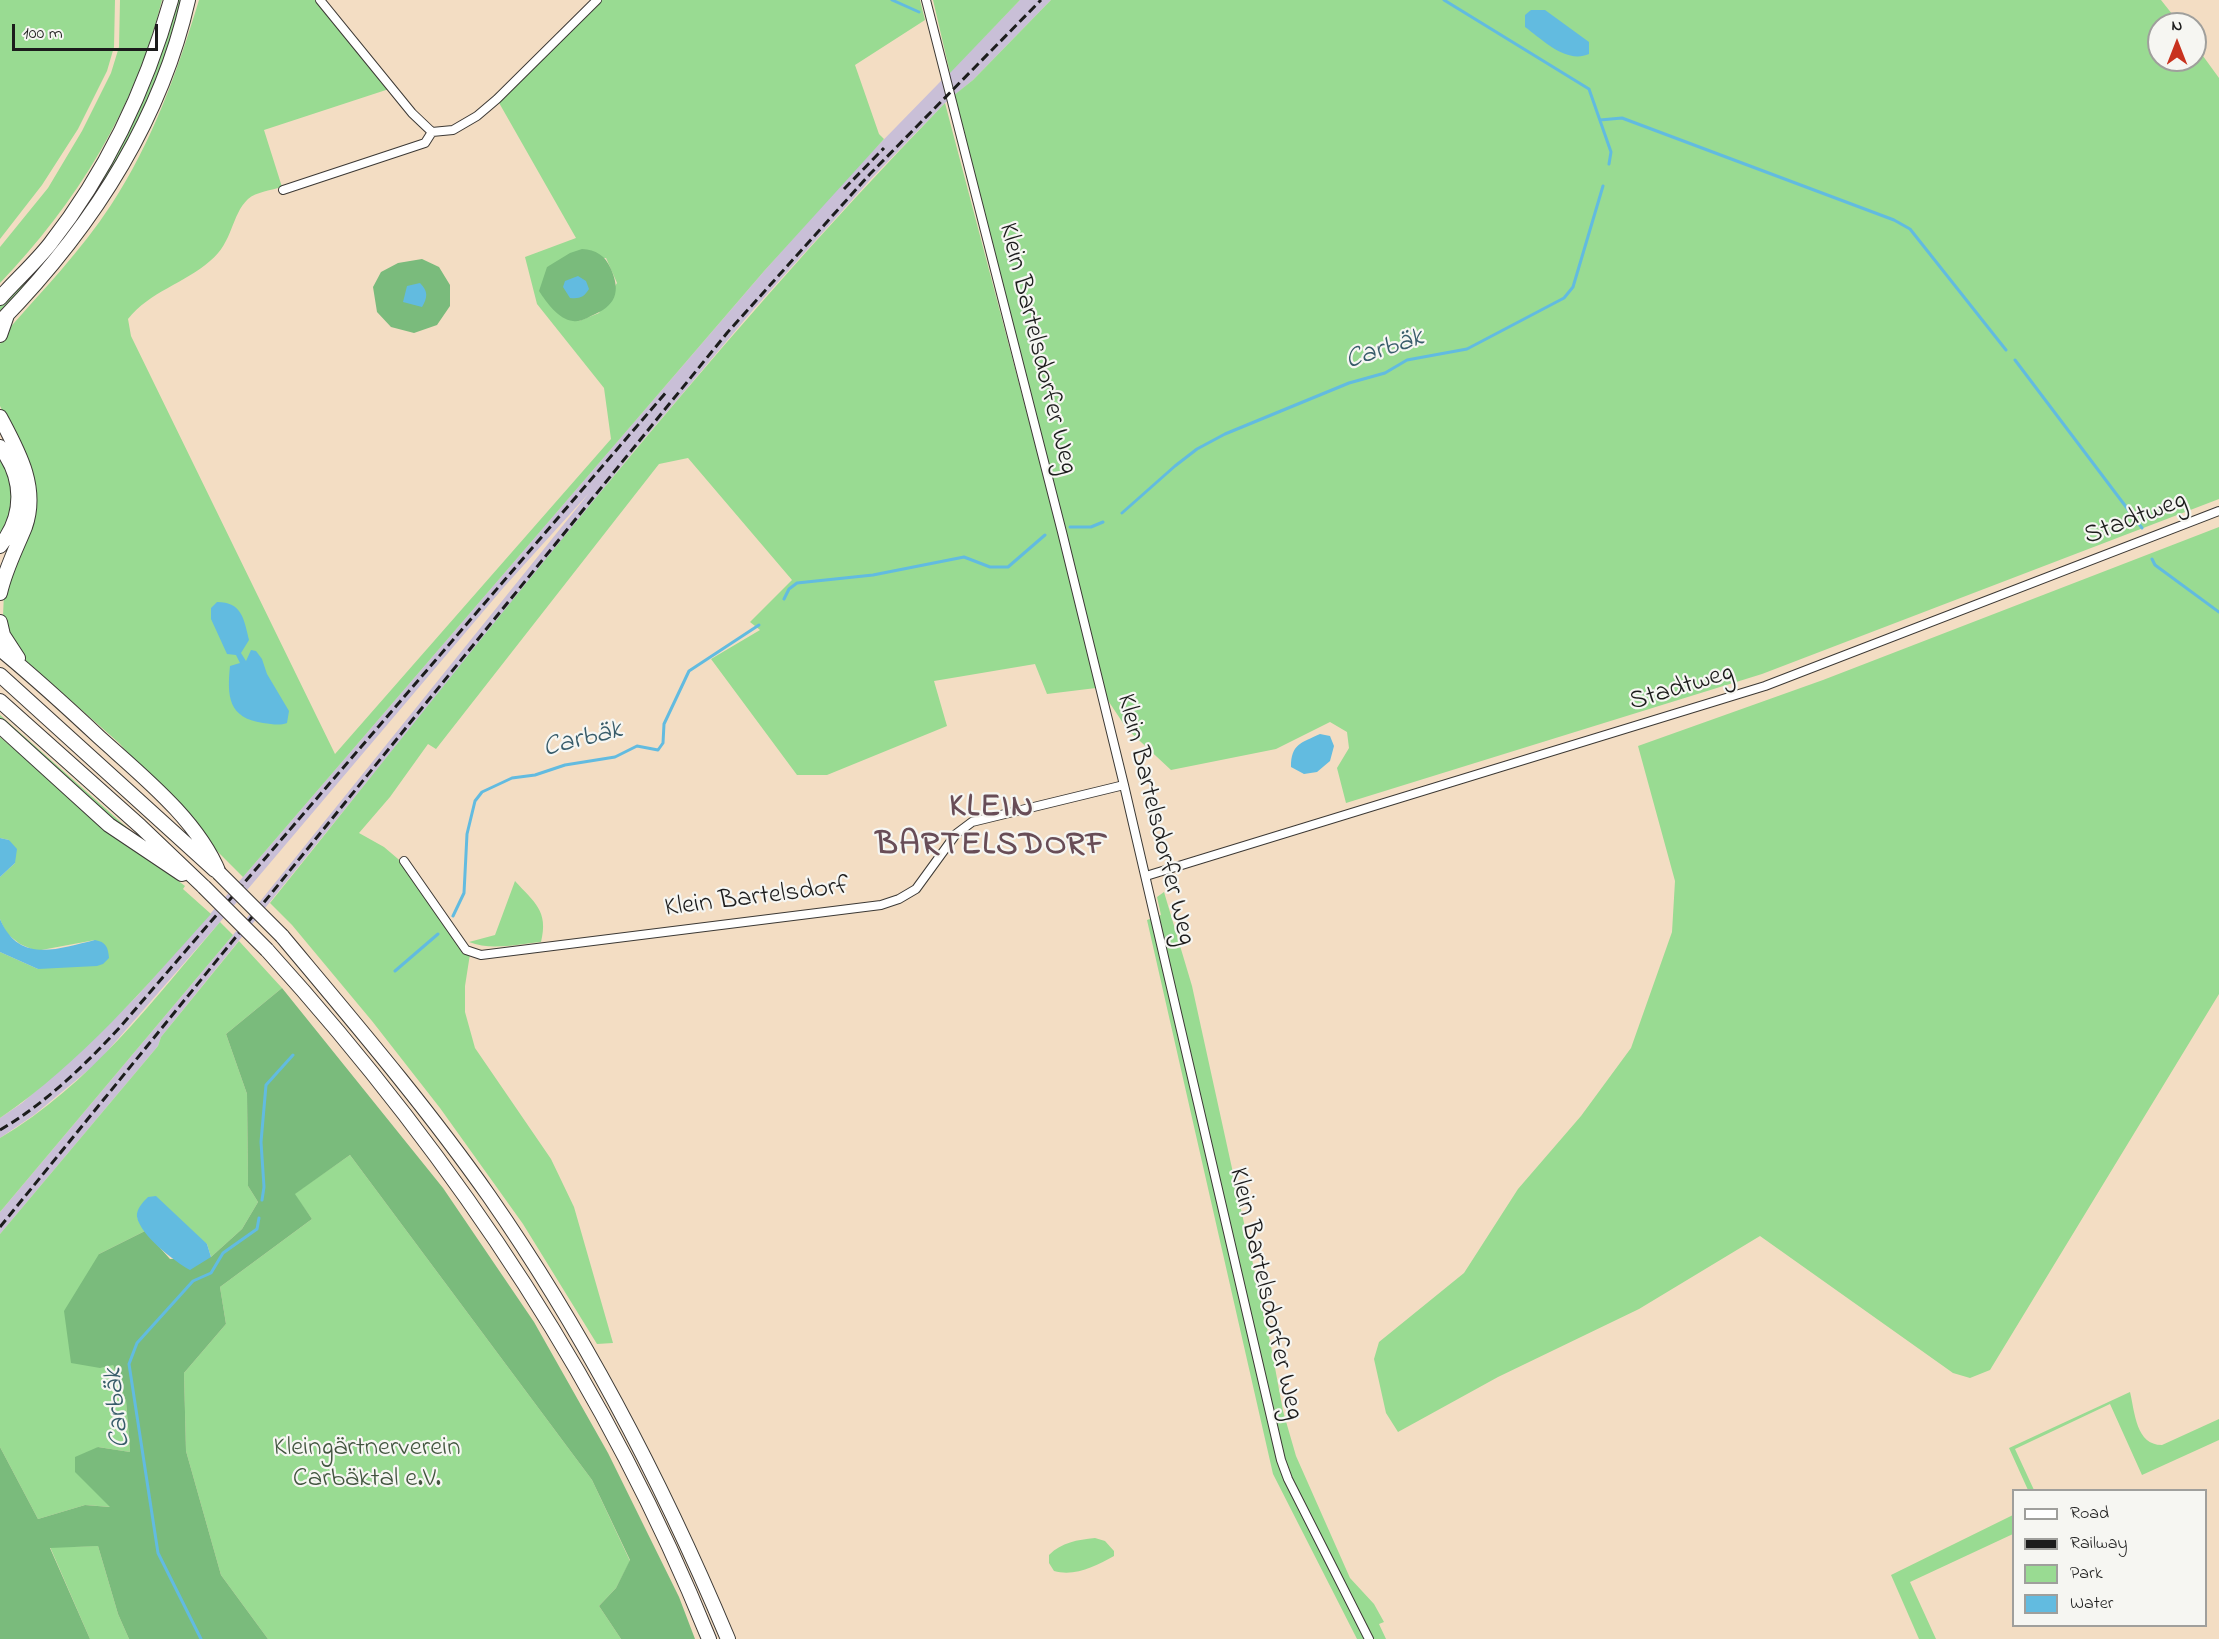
<!DOCTYPE html>
<html>
<head>
<meta charset="utf-8">
<style>
  body { margin:0 }
  #map { position:relative; width:2219px; height:1639px; overflow:hidden; background:#f3ddc3; font-family:"Indie Flower",sans-serif }
  canvas { display:block }
  .legend { position:absolute; left:2012px; top:1489px; width:195px; height:138px; box-sizing:border-box; background:#f6f6f2; border:2px solid #9f9f9c; margin:0; padding:8px 10px; list-style:none; font-size:18px; color:#1c1c1c }
  .legend li { display:flex; align-items:center; gap:12px; height:30px }
  .legend b { width:30px; border:2px solid #9f9f9c }
  .north { position:absolute; left:2147px; top:12px; width:60px; height:60px; box-sizing:border-box; background:#f6f6f2; border:2px solid #9f9f9c; border-radius:50%; rotate:0deg; font-size:16px; font-weight:700; line-height:24px; text-align:center; color:#1c1c1c }
  .north::after { content:''; display:block; margin:auto; width:21px; height:27px; background:#c8321e; clip-path:polygon(50% 0,100% 100%,50% 72%,0 100%) }
  .scale { position:absolute; left:12px; top:24px; width:146px; height:27px; box-sizing:border-box; border:3px solid #1c1c1c; border-top:0; padding-left:8px; font-size:18px; line-height:21px; white-space:nowrap; color:#1c1c1c; -webkit-text-stroke:4px #f6f6f2; paint-order:stroke }
</style>
</head>
<body>
<div id="map">
<canvas width="2219" height="1639"></canvas>
<ul class="legend">
<li><b style="height:8px;background:#fff"></b>Road</li>
<li><b style="height:8px;background:#1c1c1c"></b>Railway</li>
<li><b style="height:16px;background:#99db92"></b>Park</li>
<li><b style="height:16px;background:#62bbe0"></b>Water</li>
</ul>
<div class="north">N</div>
<div class="scale">100 m</div>
</div>
<script>
const g = document.querySelector('canvas').getContext('2d');
g.lineJoin = 'round';
function fillPath(path, color) {
  g.fillStyle = color;
  g.fill(path, 'evenodd');
}
function trace(path, color, width, dash) {
  g.strokeStyle = color;
  g.lineWidth = width;
  g.lineCap = dash ? 'butt' : 'round';
  g.setLineDash(dash || []);
  g.stroke(path);
}
function label(font, color, halo, rows, align = 'center') {
  g.font = font + ' "Indie Flower",sans-serif';
  g.lineWidth = 4.5;
  g.setLineDash([]);
  g.textBaseline = 'middle';
  g.strokeStyle = halo;
  g.fillStyle = color;
  for (const [text, x, y, turn = 0] of rows) {
    g.save();
    g.translate(x, y);
    g.rotate((+turn || 0) * Math.PI / 180);
    g.textAlign = isNaN(turn) ? turn : align;
    if (halo) g.strokeText(text, 0, 0);
    g.fillText(text, 0, 0);
    g.restore();
  }
}
const industrial = new Path2D(`
  M1020 0H1051L973 80 945 103 871 179 753 310 634 451 161 1037 158 1046 0 1234V1212L233 935 589 493 504 587 220 922 97 1063 34 1115 0 1138V1118L22 1103 76 1056 137 996 243 877 765 270 856 168Z`);
const green = new Path2D(`
  M0 0H115L114 47 107 71 78 129 42 185 0 239Z
  M120 0H162C136 107 76 204 0 283V247L48 188 82 131 111 73 119 47Z
  M177 0H182C171 37 160 73 145 108 112 185 58 251 0 311V306C89 212 142 125 177 0Z
  M199 0H316L389 89 264 130 282 187C272 190 256 192 248 199 231 215 233 243 210 261 185 283 149 292 128 319L131 336 335 754 611 439 604 388 537 304 525 257 576 238 498 101 601 0H920L925 20 855 65 879 134 884 139 765 270 243 877 215 849 119 743 25 660 18 651 5 624 3 616 4 593 26 534 9 424 0 406V344L6 332C42 291 81 251 111 205 153 141 177 72 199 0ZM606 258 617 283 599 313 579 321 547 267Z
  M933 0H1020L950 73Z
  M1051 0H2161L2180 24H2159V60H2195V45L2219 78V499L1762 674 1346 803 1337 768 1349 748 1347 732 1330 722 1276 749 1171 770 1127 729 1105 696 1037 418 953 96 973 80Z
  M945 103 1055 520 1096 688 1047 694 1035 664 934 681 947 726 827 775H797L711 659 760 630 750 622 792 580 688 458 659 464 436 749 428 744 390 797 359 833 384 847 404 864 470 954 465 986V1012L475 1048 551 1159 574 1207 613 1343 597 1344 523 1224 440 1108 372 1021 292 925 270 903C489 631 702 353 945 103Z
  M0 451 10 468 14 507 0 539Z
  M2219 527V994L1990 1370 1970 1378 1953 1373 1760 1236 1639 1309 1498 1377 1398 1432 1386 1413 1374 1359 1379 1342 1464 1273 1518 1189 1581 1116 1631 1048 1672 932 1675 881 1638 746 1823 680Z
  M0 715 133 833 137 840 0 719Z
  M0 737 99 820 185 886 183 889 211 914C146 986 81 1063 0 1118V952L38 969 95 940 36 951 20 944 6 933 0 919V877L15 863 9 840 0 838Z
  M515 881C534 902 549 911 541 942 518 944 491 951 469 942L495 935Z
  M1164 892 1192 986 1271 1346 1283 1411 1296 1456 1350 1578 1374 1604 1384 1622 1379 1624 1386 1639H1357L1273 1474 1147 920 1161 915 1157 897Z
  M220 922 233 935 0 1212V1138C90 1085 153 1000 220 922Z
  M239 941 282 988 226 1034 247 1094 248 1186 258 1202 242 1229 211 1257 207 1244 137 1217 145 1231 99 1254 113 1365 126 1401 130 1452 98 1447 76 1472 111 1507 85 1505 38 1519 0 1447V1234L158 1046 161 1037Z
  M350 1155 592 1480 630 1561 616 1588 599 1606 621 1639H268L221 1575 186 1451 184 1373 226 1324 220 1287 312 1219 294 1194Z
  M2130 1392C2135 1413 2136 1445 2162 1445L2219 1419V1440L2142 1475 2110 1404 2015 1449 2034 1490H2028L2009 1448Z
  M2013 1515V1534L1910 1582 1936 1639H1919L1891 1575Z
  M1095 1538 1105 1541 1114 1551V1556C1096 1566 1075 1577 1054 1571L1049 1563V1555C1062 1542 1077 1540 1095 1538Z
  M98 1546 118 1614 129 1639H90L50 1547Z`);
const forest = new Path2D(`
  M582 249C596 250 605 255 611 269 621 292 616 306 591 316 585 319 580 322 573 321 558 319 547 303 539 291L547 267 570 253Z
  M422 259 439 267 450 285V306L437 325 414 333 391 327 377 312 373 287 381 272 398 263Z
  M282 988 443 1188 534 1322 608 1453 679 1597 695 1639H621L599 1606 616 1588 630 1560 592 1480 350 1155 295 1194 312 1219 220 1287 226 1324 184 1373 186 1451 221 1575 268 1639H129L118 1614 98 1546 50 1548 90 1639H0V1447L38 1519 85 1505 110 1507 75 1472V1457L98 1447 130 1452 126 1401 113 1365 100 1368 71 1363 64 1311 99 1254 145 1231 170 1259 211 1257 242 1229 258 1202 248 1186 247 1094 226 1034Z`);
const water = new Path2D(`
  M1531 10H1545L1589 42V54C1566 64 1543 40 1525 27V15Z
  M578 276 586 281 589 289C584 297 580 299 570 298L563 287 565 281Z
  M420 283C428 291 428 297 422 307L403 302 407 286Z
  M217 602C242 602 244 619 249 640L241 653 246 661 251 650 256 651 262 659 267 674 289 711 287 723C279 726 272 724 263 723 228 718 227 696 230 666L240 663 236 655 227 654 211 619V608Z
  M1320 734 1330 736 1334 746 1330 761 1317 772 1304 774 1291 767C1291 744 1301 743 1320 734Z
  M0 838 9 840 17 849 15 863 0 877Z
  M0 919C19 964 57 949 95 940 106 942 108 947 109 958L103 964 97 966 38 969 0 952Z
  M156 1196 207 1244 211 1257 190 1270C174 1261 141 1236 137 1217 136 1209 143 1202 148 1197Z`);
const stream = new Path2D(`
  M892 0 919 12
  M1444 0 1589 89 1611 152 1609 164
  M1600 120 1622 118 1894 220 1910 229 2006 350
  M2015 360 2142 528
  M1122 513 1175 466 1197 449 1225 434 1349 383 1385 373 1407 360 1467 349 1564 298 1573 287 1603 186
  M1070 527H1091L1103 522
  M2152 559 2155 565 2219 612
  M784 599 789 589 797 583 873 575 964 557 990 567H1008L1045 535
  M453 916 464 893 467 834 475 801 482 792 512 778 535 775 565 765 615 757 637 746 658 750 663 743 664 724 689 671 759 625
  M395 971 438 934
  M262 1200 264 1187 261 1142 266 1085 293 1055
  M201 1639 158 1553 129 1364 137 1343 193 1281 211 1273 223 1253 257 1229 259 1218`);
const street = new Path2D(`
  M320 0 412 113 432 132
  M926 0 1062 532 1124 785 1281 1460 1288 1479 1369 1639
  M283 190 425 143 432 132 453 130 477 116 497 99 597 0
  M404 861 466 950 481 955 881 905 899 899 916 889 956 834 972 822 1124 785
  M1146 876 1765 686 2219 511`);
const highway = new Path2D(`
  M0 298C16 280 35 263 50 244 107 171 146 89 171 0
  M0 322C88 232 160 124 188 0
  M0 335 7 315
  M0 417C18 451 39 487 25 527 16 549 5 570 0 593
  M0 447C24 477 25 516 0 546
  M0 622 3 635 18 658
  M0 649C34 677 67 707 99 737 141 775 198 820 219 873
  M0 675 215 870
  M0 701 140 826 204 887
  M0 726 109 825 182 874
  M282 936C353 1021 425 1105 489 1196 585 1334 663 1484 728 1639
  M267 950C451 1153 606 1384 709 1639`);
const rail = new Path2D(`
  M844 189 884 148
  M0 1130C46 1103 85 1065 121 1026L668 390
  M0 1227 727 333 870 174 1041 0`);
const highwayBridge = new Path2D(`
  M219 873 282 936
  M204 887 267 950`);
const streetNames = [
  ["Klein Bartelsdorfer Weg",1036,349,76],
  ["Stadtweg",2136,520,-21],
  ["Stadtweg",1682,689,-17],
  ["Klein Bartelsdorfer Weg",1154,820,76],
  ["Klein Bartelsdorf",757,899,-7],
  ["Klein Bartelsdorfer Weg",1264,1294,77]
];
const parkNames = [
  ["Kleingärtnerverein",367,1450],
  ["Carbäktal e.V.",367,1481]
];
const waterNames = [
  ["Carbäk",1385,351,-18],
  ["Carbäk",583,741,-14],
  ["Carbäk",119,1408,-96]
];
const districtNames = [
  ["KLEIN",992,810],
  ["BARTELSDORF",992,848]
];
fillPath(industrial, '#c9bfd7');
fillPath(green, '#99db92');
fillPath(forest, '#7abb7c');
fillPath(water, '#62bbe0');
trace(stream, '#62bbe0', 3);
trace(street, '#3c3935', 10);
trace(highway, '#3c3935', 16);
trace(street, '#fff', 8);
trace(highway, '#fff', 14);
trace(rail, '#1c1c1c', 3, [9, 4.5]);
trace(highwayBridge, '#3c3935', 16, []);
trace(highwayBridge, '#fff', 14);
label('27px', '#1c1c1c', '#f6f6f2', streetNames);
label('27px', '#42553f', '#f6f6f2', parkNames);
label('italic 28px', '#385c6a', '#f6f6f2', waterNames);
g.letterSpacing = '1.5px';
label('bold 33px', '#684d57', '#f6f6f2', districtNames);
g.letterSpacing = '0px';
</script>
</body>
</html>
